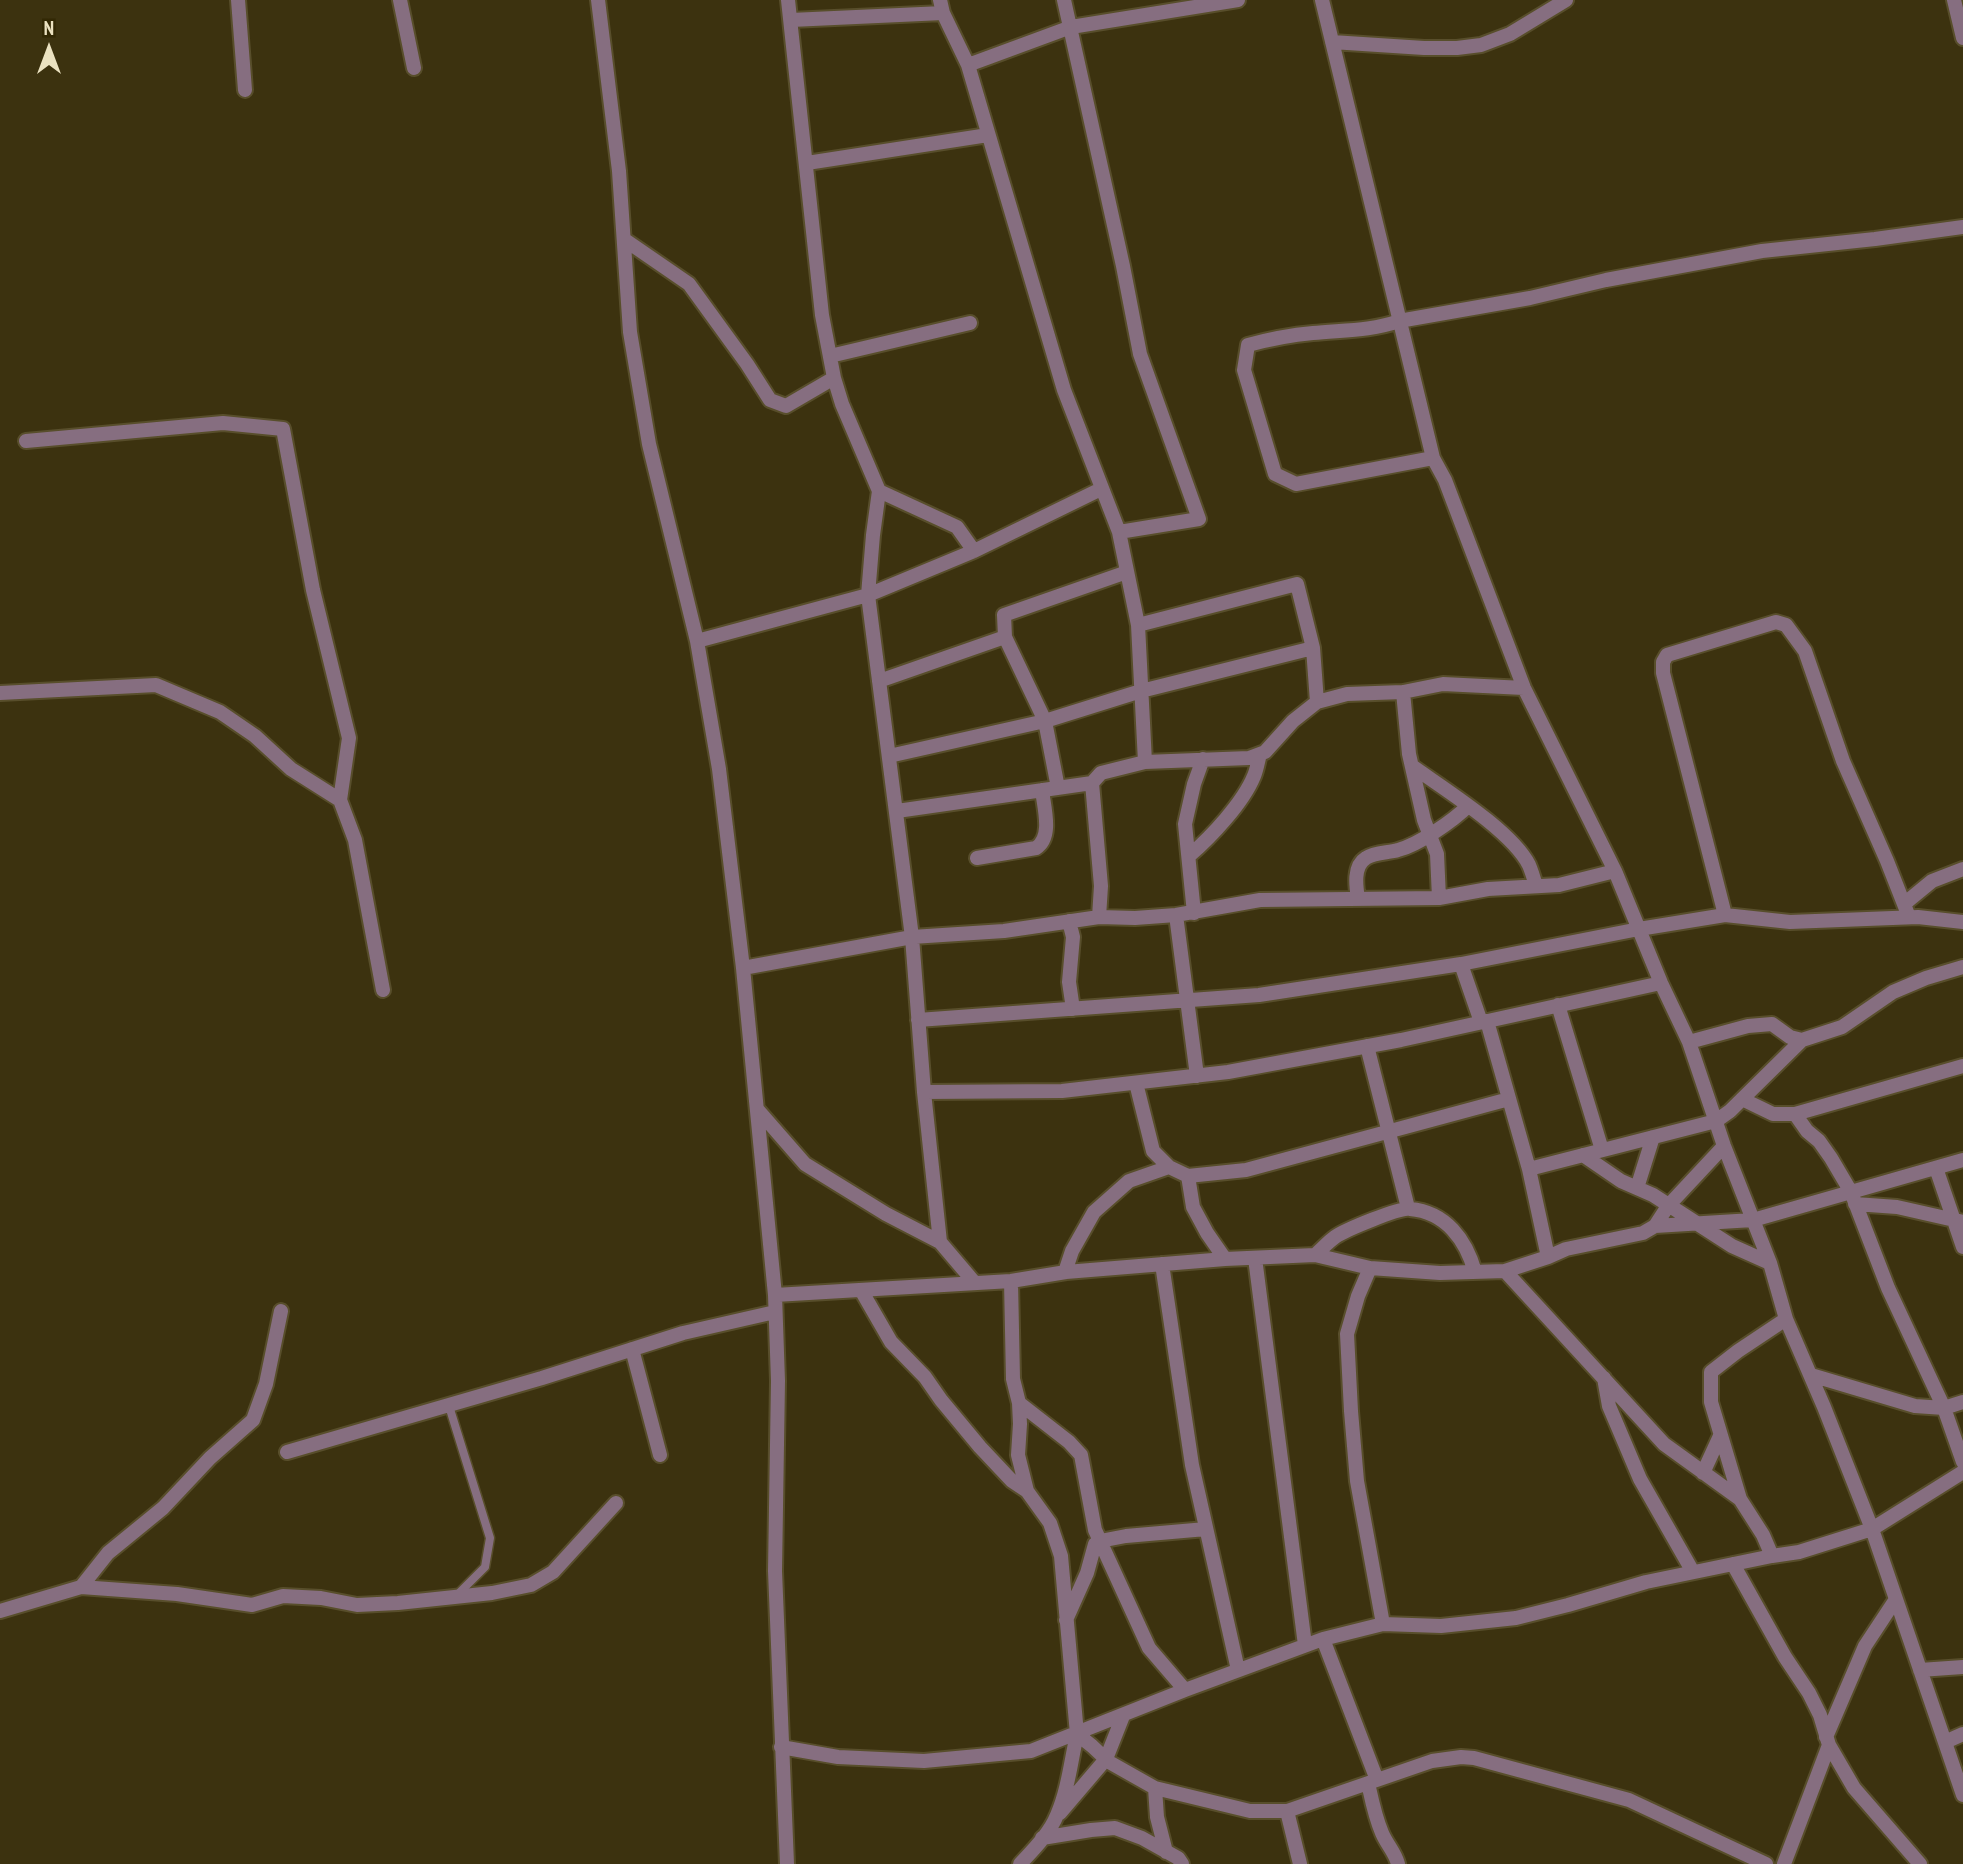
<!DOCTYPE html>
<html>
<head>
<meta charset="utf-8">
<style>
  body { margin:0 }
  #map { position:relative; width:1963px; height:1864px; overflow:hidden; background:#3c320f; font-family:"PT Sans Narrow",sans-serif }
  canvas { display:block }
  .north { position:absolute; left:14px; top:14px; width:70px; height:70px; -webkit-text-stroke:5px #322804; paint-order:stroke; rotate:0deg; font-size:19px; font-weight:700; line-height:28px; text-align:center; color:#ebe2c1 }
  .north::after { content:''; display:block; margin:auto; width:24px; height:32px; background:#ebe2c1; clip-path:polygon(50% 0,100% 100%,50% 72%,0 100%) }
</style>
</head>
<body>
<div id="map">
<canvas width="1963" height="1864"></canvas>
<div class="north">N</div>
</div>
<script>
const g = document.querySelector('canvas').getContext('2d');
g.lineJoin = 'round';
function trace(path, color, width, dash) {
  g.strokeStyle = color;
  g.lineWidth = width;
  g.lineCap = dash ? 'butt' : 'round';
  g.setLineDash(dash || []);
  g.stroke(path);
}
const service = new Path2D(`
  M449 1406 490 1538 485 1567 457 1595`);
const minor = new Path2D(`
  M238 0 245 90
  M400 0 414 68
  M598 0 619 171 630 332 649 444 697 641 719 769 743 968 775 1295 778 1381 775 1571 787 1864
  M788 0 822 315 834 378 842 404 879 491 873 535 868 595 912 937 924 1092 940 1242 974 1282
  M940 0 943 13 968 65 1064 390 1119 532 1138 625 1145 762
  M1064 0 1123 266 1140 354 1199 519 1119 532
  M1322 0 1433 458 1445 480 1524 688 1615 871 1661 983 1689 1042 1724 1146 1770 1263 1786 1319 1824 1407 1872 1529 1963 1795
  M1954 0 1963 38
  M791 20 943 13
  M1332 42 1424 48H1457L1481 45 1510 34 1566 0
  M968 65 1071 27 1238 0
  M807 163 988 135
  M625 240 689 284 747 364 770 400 786 406 834 378
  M830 356 970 323
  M26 441 223 423 283 429 313 590 349 738 340 800
  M1433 458 1296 484 1275 474 1244 370 1248 345C1270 339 1291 335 1313 333 1342 330 1371 331 1399 321L1530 298 1606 280 1762 251 1875 239 1963 227
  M879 491 957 527 974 551
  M1138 625 1297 584 1313 648
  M1005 637 1004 615 1127 572
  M697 641 868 595 974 551 1101 489
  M879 681 1005 637 1045 721 1141 691 1313 648 1317 702
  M1403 692 1409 754 1424 820 1437 854 1439 898
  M0 693 156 685 220 712 255 736 291 769 340 800 355 840 383 990
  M889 756 1045 721 1058 788
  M1412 766C1444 789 1512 831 1529 865 1532 872 1534 879 1536 886
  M897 811 1092 783
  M1189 856C1211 837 1243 803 1254 776 1257 769 1258 761 1260 754
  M977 858 1036 848C1053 837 1044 808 1042 790
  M1358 899C1356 886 1353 866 1366 858 1375 852 1388 853 1398 850 1418 845 1453 821 1468 806
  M1904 904 1932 881 1963 869
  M1194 913 1185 824 1194 784 1203 759
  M1176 915 1197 1076
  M1725 915 1663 673V662L1667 655 1776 622 1786 625 1805 651 1843 761 1887 861 1909 917
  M1099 917 1101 886 1092 783 1101 773 1145 762 1249 758 1265 752 1293 721 1317 702 1347 694 1403 692 1443 684 1524 688
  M1069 921 1073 937 1069 982 1073 1009
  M1461 964 1481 1022
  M743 968 912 937 1004 931 1099 917 1135 918 1176 915 1260 900 1439 898 1488 889 1559 885 1615 871
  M1558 1005 1602 1150
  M918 1020 1259 995 1461 964 1639 929 1725 915 1790 922 1918 917 1963 922
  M1487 1021 1529 1169 1548 1257
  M1689 1042 1748 1026 1772 1024 1790 1037 1802 1040 1842 1027 1893 992 1926 978 1963 967
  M1367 1046 1408 1208
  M1136 1083 1153 1151 1169 1167 1188 1176 1246 1170 1509 1099
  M924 1092 1062 1091 1228 1072 1401 1040 1661 983
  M1742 1099 1773 1114H1795L1963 1066
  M757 1109 805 1164 886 1214 940 1242
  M1795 1114 1807 1131 1819 1141 1831 1158 1851 1192 1888 1288 1944 1408 1963 1462
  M1583 1155 1621 1181 1653 1195 1732 1246 1770 1263
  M1936 1168 1963 1247
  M1529 1169 1716 1121 1730 1111 1802 1040
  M1188 1176 1193 1207 1207 1233 1225 1259
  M1637 1188 1653 1137
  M1855 1204 1897 1207 1963 1222
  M1655 1226 1668 1206 1724 1146
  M1315 1255C1322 1249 1328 1242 1335 1237 1345 1230 1400 1207 1410 1209 1446 1212 1466 1240 1475 1272
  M1255 1258 1305 1645
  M1162 1264 1192 1465 1238 1670
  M1370 1268 1358 1296 1347 1334 1351 1411 1357 1481 1383 1624
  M1505 1271 1664 1444 1740 1499 1763 1535 1772 1556 1799 1552 1872 1529 1963 1472
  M1065 1272 1072 1251 1094 1212 1129 1181 1169 1167
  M1011 1281 1013 1379 1019 1403 1020 1424 1018 1455 1027 1491 1050 1523 1061 1556 1077 1734 1092 1746 1109 1762 1155 1788 1250 1811H1287L1300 1864
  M861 1290 891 1342 925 1377 941 1400 980 1447 1012 1481 1027 1491
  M775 1295 1011 1281 1066 1272 1225 1259 1315 1255 1370 1268 1440 1273 1505 1271 1548 1257 1566 1249 1643 1233 1655 1226 1753 1220 1963 1160
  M632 1349 660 1455
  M1811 1375 1915 1406 1944 1408 1963 1402
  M1604 1378 1609 1406 1640 1479 1693 1572
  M1019 1403 1069 1442 1081 1455 1095 1530 1149 1648 1185 1690
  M287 1452 542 1378 683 1333 775 1312
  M1703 1473 1720 1436
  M1740 1499 1711 1402V1372L1738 1351 1786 1319
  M1733 1564 1785 1657 1809 1693 1820 1715 1829 1745 1854 1788 1920 1864
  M81 1587 108 1553 163 1508 210 1458 253 1420 266 1384 281 1311
  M0 1611 81 1587 177 1594 252 1605 283 1596 321 1598 357 1605 398 1603 492 1593 531 1585 553 1572 616 1503
  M1066 1620 1087 1573 1095 1544 1100 1541 1126 1536 1206 1529
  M1323 1639 1377 1780
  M1920 1670 1963 1667
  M1826 1737 1865 1646 1896 1599
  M1945 1742 1963 1734
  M781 1747 838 1757 924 1761 1031 1751 1185 1690 1323 1639 1383 1624 1441 1626 1516 1618 1568 1605 1646 1582 1772 1556
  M1368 1783C1372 1801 1375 1817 1382 1833 1387 1845 1395 1852 1398 1864
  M1155 1788 1157 1817 1166 1852
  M1287 1811 1432 1761 1461 1757 1474 1758 1629 1800 1766 1864
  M1060 1813 1106 1759 1123 1716
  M1042 1838 1091 1830 1115 1828 1142 1838 1178 1858 1182 1864
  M1020 1864C1033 1850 1050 1833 1057 1815 1068 1790 1071 1761 1077 1734
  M1784 1864 1829 1745`);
trace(service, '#584e2b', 11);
trace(minor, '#584e2b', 18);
trace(service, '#866e80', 8);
trace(minor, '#866e80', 14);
</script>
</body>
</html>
